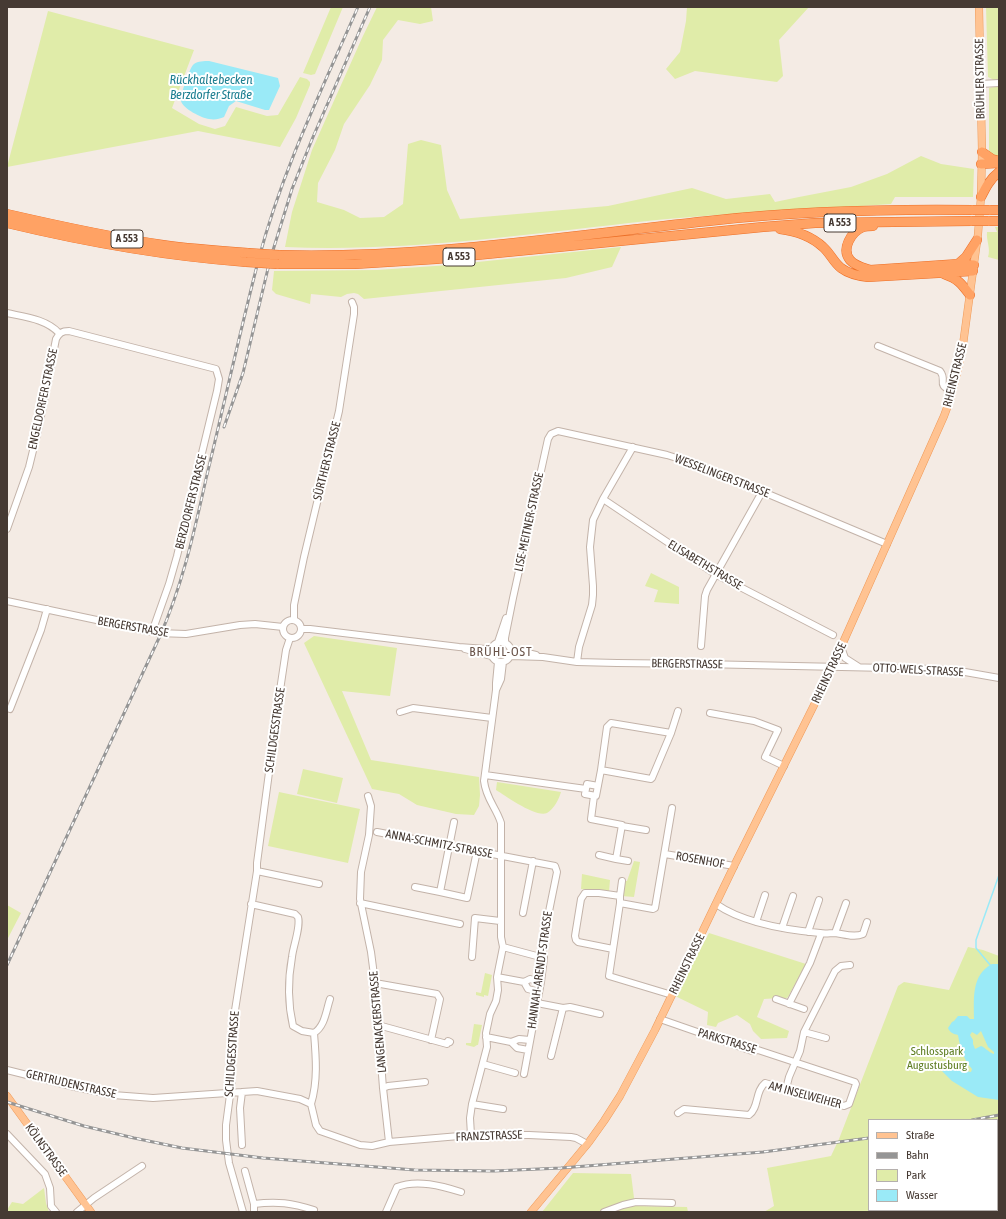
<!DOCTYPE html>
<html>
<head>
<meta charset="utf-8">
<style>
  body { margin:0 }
  #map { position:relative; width:1006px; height:1219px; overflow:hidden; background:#f4ebe4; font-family:"Asap Condensed",sans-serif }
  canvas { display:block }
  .frame { position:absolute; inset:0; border:8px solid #463a33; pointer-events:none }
  .legend { position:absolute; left:868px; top:1119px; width:130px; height:92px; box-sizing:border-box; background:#fff; border:1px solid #b5b0ad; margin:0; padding:5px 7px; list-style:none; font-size:12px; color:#463a33 }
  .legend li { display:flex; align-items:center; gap:8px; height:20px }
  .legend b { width:20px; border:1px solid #b5b0ad }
</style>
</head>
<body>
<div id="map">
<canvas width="1006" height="1219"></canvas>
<div class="frame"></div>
<ul class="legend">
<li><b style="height:5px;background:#ffc392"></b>Straße</li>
<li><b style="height:5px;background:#959595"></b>Bahn</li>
<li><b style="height:11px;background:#e0eca9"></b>Park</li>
<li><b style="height:11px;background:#9aeaf7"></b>Wasser</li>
</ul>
</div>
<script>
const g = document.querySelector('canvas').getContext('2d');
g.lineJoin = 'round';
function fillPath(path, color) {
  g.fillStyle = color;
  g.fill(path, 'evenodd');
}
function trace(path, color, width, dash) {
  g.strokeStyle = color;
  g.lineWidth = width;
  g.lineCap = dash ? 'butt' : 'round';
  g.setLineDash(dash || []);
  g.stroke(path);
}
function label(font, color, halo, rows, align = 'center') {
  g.font = font + ' "Asap Condensed",sans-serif';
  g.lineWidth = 4;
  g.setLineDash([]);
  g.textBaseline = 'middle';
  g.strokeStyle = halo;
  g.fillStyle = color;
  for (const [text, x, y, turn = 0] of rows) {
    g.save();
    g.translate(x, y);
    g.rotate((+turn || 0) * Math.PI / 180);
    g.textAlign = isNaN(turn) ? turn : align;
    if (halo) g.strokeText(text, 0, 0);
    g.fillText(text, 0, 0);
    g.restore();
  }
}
const green = new Path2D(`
  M331 7H343L315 74 311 75 303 73Z
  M377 7H431L433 21 420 24 398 20 383 40 382 60 370 85 344 124 335 150 318 183 317 202 344 210 360 218 384 217 403 204 408 144 421 140 441 145 447 190 460 219 608 206 692 188 726 199 770 194 775 202 799 197 851 187 887 174 921 156 941 164 974 169 973 197H895L891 204C804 210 716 213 629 223 515 236 400 252 285 247L292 212 312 150 362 38Z
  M687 7H809L779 40 783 76 777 82 695 71 675 79 666 69 680 52 686 21Z
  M986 7H999V80H994L988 77Z
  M48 11 194 50 172 108 199 124 215 129 225 126 236 107 267 116 278 115 300 77 307 79 310 82V85L296 118 280 147 198 131 7 167Z
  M999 86V159H995L989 151V88Z
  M995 227H999V260L988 257C991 249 986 240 987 232H997Z
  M621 247 612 267 566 278 364 299 358 294 354 293 347 294 341 297 311 294 310 304 276 294 272 290 274 271 377 270 449 265Z
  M651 573 679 587V604L654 602 658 590 645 586Z
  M314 636 397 648 390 696 342 691 371 760 479 777 480 795 479 806 474 815 456 814 417 805 399 794 372 789 304 643Z
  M303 769 343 778 337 803 297 794Z
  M497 782 561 792C559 799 554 809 547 813 536 818 506 796 496 790Z
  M279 792 360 809 348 863 268 846Z
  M634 861 640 862 634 897 621 896 623 881H627Z
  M582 874 610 880 609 892 581 889Z
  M7 905 21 913 7 940Z
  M709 933 806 964 788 997 785 999C778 997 772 999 764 999L757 1017 789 1031 787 1038 761 1039 753 1031 750 1024 737 1015 718 1023 716 1027 707 1025 708 1012 675 996Z
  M968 947 983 950 999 956V1212H764L774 1206 767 1168 831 1156 839 1139 898 986 904 982 949 990ZM869 1120H997V1210H869Z
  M485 973 492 975 488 996 484 995V997L476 995V992L481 993Z
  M474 1024 482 1025 478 1045H477L474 1047 466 1045V1043H471Z
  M573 1173 631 1174 635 1206 687 1207 688 1212H542Z
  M44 1188 46 1203 49 1212H7V1210L12 1202 23 1204Z`);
const water = new Path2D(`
  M209 61 278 78 280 86 269 110H265L236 101 229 106 224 117C219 119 215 120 209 119 202 118 183 109 181 101 180 96 190 66 194 64 198 61 204 61 209 61Z
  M992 964H999C999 971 997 987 999 992V1100L978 1097 952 1081 941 1070V1064L943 1061C956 1061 960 1071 971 1072L972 1069C963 1059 960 1047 958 1035 954 1034 950 1033 948 1028L952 1022 954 1021 958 1016H967L970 1019H974C974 999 971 975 992 964ZM981 1031 988 1047 994 1052V1054C988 1052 986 1048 981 1046L975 1049 973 1044V1040L970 1035 972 1032 977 1035Z`);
const stream = new Path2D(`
  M991 966 976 948V940L999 875
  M878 1212 885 1210`);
const minor = new Path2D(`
  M980 84 999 83
  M7 313C25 317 46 319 59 333
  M878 346 940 371C948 381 935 384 952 391
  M603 499 715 574 833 635
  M7 529 29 467 39 426 56 339C59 333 62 331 69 331L216 369 219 379 217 391 177 556 169 584 152 632
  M7 601 158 633 186 634 240 625 255 624 283 627
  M283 629a9 9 0 1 1 18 0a9 9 0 1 1-18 0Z
  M294 620V605L304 557 339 411 354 314V307L352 302
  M301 629H310L459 647 486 649 491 648
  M491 652a10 10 0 1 1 20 0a10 10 0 1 1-20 0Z
  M498 642 506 618
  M505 642V638L513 598 548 439 551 434 558 431 667 455 699 465 887 544
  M701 646 705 596 707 590 762 492
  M841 647 845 658 859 667
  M465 649 491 656
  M511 649 536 655
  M511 656 543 657 577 662 617 663 701 664 935 669 965 672 999 678
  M498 662 496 683V690L501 679 503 662
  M577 662 579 647 592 605 593 595V586L590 547 593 520 603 499 633 447
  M496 690 484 781C486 799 496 807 501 823V937L503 947 544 958
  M10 709 41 630 47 609
  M400 712 413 708 492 718
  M710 713 754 721 778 730 765 757 784 766
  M601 770 607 727 611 723 671 733
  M485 775 586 789 587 784 598 786
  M586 789 585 794 596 796 601 770 651 779 652 778 671 733 678 711
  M368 796 371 806 369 835 361 872 360 899 371 952 375 983 383 1088 389 1142
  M594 796 591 819 622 825 616 859 599 855
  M622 826 646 830
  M377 832 555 866 557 872 542 946 544 958 541 982 524 1074
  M665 854 734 866
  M616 859 628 861
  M257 871 319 884
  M415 887 440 892 454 822
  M440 892 467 898 477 851
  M620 896 622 881
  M360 903 460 924
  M251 904 295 914 298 917C301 927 293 946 292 957 288 979 288 1004 293 1026L302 1031 314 1033C325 1026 326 1011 330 999
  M716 904C743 923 787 930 820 933 825 934 830 933 835 933 844 934 854 938 863 934L867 922
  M523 913 533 861
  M756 922 765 895
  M782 928 793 896
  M808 932 819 900
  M835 933 846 903
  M613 949 578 942 576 940 575 936 581 899 585 893H599L620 896V903
  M472 957 475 918 500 921
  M497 977 524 982 528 989 539 992
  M524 982 530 979 541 982
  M375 983 437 994 440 999 431 1040
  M672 995 609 976 620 903 653 909 655 908 672 808
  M776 999 804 1009
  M537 1003 563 1008 570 1007 600 1014
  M789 1004 810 963 821 934
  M660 1019 752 1051 758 1050 855 1082 856 1084 849 1104 844 1106 765 1083C755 1091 759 1108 749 1115L684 1109 678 1113
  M378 1025 447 1044 448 1041 450 1042
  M804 1032 826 1038
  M486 1037 511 1042 517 1048 528 1050
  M511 1042 519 1039 530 1040
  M551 1056 563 1008
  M483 1064 515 1073
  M7 1070 75 1087 113 1095 153 1098 257 1091 300 1099 311 1104 316 1125 320 1131 360 1145 372 1146 389 1142 471 1135H529L571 1137 576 1138 587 1144
  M383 1088 388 1086 425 1082
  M786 1089 789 1077 800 1051 804 1032 835 971 841 966 850 965
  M242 1092 240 1108 242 1145
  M311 1104C318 1081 316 1057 314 1033
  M472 1104 503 1109
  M7 1134 45 1174 50 1188 51 1206 56 1212
  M471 1135 470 1118 472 1104 487 1047 486 1033 490 1014 496 1001 498 990 497 977 503 947
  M245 1171 254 1204V1212
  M254 1204C277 1201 292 1203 314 1210
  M77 1212 94 1198 142 1166
  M243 1212 229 1163 226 1140V1125L232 1080 231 1051 233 1023 257 871V863L279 697 286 650 290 638
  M386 1212 397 1187C417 1179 442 1186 461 1192
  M604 1212 623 1205 636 1202 672 1203`);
const major = new Path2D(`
  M7 1096 91 1212
  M531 1212 589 1142 604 1121 620 1096 655 1030 734 866 825 683 944 416 951 397 962 352 978 234 981 197 982 152 979 7`);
const highway = new Path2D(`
  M982 152 992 159 999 161
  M981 164 999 163
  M981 197C986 187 990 179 999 172
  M989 210H999
  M7 214C59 226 110 237 163 245 191 249 220 251 248 253
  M988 221H999
  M7 223C86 242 165 256 246 262
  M873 226C870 226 866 226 863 227 851 232 841 249 850 260 855 266 864 268 870 270L958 264 974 265
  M780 229C796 231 811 236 823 247 830 253 834 263 841 268 849 274 858 276 868 277L973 271
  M279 255C427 259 572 235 718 220 802 211 888 209 973 210
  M277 264H355L436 259 763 227 815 223 972 221
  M958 264 966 257 977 240
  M944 274C958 279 961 283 970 295`);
const rail = new Path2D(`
  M224 427 243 373 270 260 292 189 313 137 370 7
  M7 965 159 638C182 587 194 533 206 479 224 405 240 331 259 258 282 171 322 89 358 7
  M7 1102 84 1126 134 1138 182 1148 263 1158 415 1170 494 1171 561 1168 763 1152 869 1138
  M972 1120 999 1115`);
const highwayBridge = new Path2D(`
  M973 210H989
  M972 221H988
  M248 253 279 255
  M246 262 277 264`);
const shields = [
  [840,223,32],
  [127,239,32],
  [459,257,32]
];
const shieldNames = [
  ["A 553",840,223],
  ["A 553",127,239],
  ["A 553",459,257]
];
const streetNames = [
  ["BRÜHLER STRASSE",980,79,-91],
  ["RHEINSTRASSE",955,375,-76],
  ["ENGELDORFER STRASSE",43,399,-78],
  ["SÜRTHER STRASSE",327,461,-76],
  ["WESSELINGER STRASSE",722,476,21],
  ["BERZDORFER STRASSE",191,502,-76],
  ["LISE-MEITNER-STRASSE",529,522,-78],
  ["ELISABETHSTRASSE",705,565,31],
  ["BERGERSTRASSE",133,627,10],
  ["BERGERSTRASSE",687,664,1],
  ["OTTO-WELS-STRASSE",918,670,3],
  ["RHEINSTRASSE",829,673,-65],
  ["SCHILDGESSTRASSE",275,730,-82],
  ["ANNA-SCHMITZ-STRASSE",439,844,11],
  ["ROSENHOF",700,860,10],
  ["RHEINSTRASSE",687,964,-64],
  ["HANNAH-ARENDT-STRASSE",540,970,-82],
  ["LANGENACKERSTRASSE",378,1022,-95],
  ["PARKSTRASSE",727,1041,17],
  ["SCHILDGESSTRASSE",232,1054,-86],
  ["GERTRUDENSTRASSE",71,1084,13],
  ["AM INSELWEIHER",805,1095,15],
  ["FRANZSTRASSE",489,1136,-2],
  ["KÖLNSTRASSE",46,1150,54]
];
const parkNames = [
  ["Schlosspark",937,1051],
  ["Augustusburg",937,1065]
];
const waterNames = [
  ["Rückhaltebecken",211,80],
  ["Berzdorfer Straße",211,95]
];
const neighbourhoodNames = [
  ["BRÜHL-OST",501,652]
];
fillPath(green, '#e0eca9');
fillPath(water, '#9aeaf7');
trace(stream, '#9aeaf7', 1.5);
trace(minor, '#c3b3a9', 8);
trace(major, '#ef9957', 8);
trace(highway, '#ec6e26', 10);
trace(minor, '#fff', 6);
trace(major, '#ffc392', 7);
trace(highway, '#ffa264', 9);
trace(rail, '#959595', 3);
trace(rail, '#fff', 1.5, [4.5]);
trace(highwayBridge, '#ec6e26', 10, []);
trace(highwayBridge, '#ffa264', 9);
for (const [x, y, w] of shields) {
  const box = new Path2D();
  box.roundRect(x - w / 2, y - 9, w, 18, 3);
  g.fillStyle = '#fff';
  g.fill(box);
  trace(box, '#463a33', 1);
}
label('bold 11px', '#463a33', null, shieldNames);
label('12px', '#463a33', '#fff', streetNames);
label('12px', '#5d7d21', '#fff', parkNames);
label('italic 13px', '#1e7f91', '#fff', waterNames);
g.letterSpacing = '1px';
label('13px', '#6a544a', '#fff', neighbourhoodNames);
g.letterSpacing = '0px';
</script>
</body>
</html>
